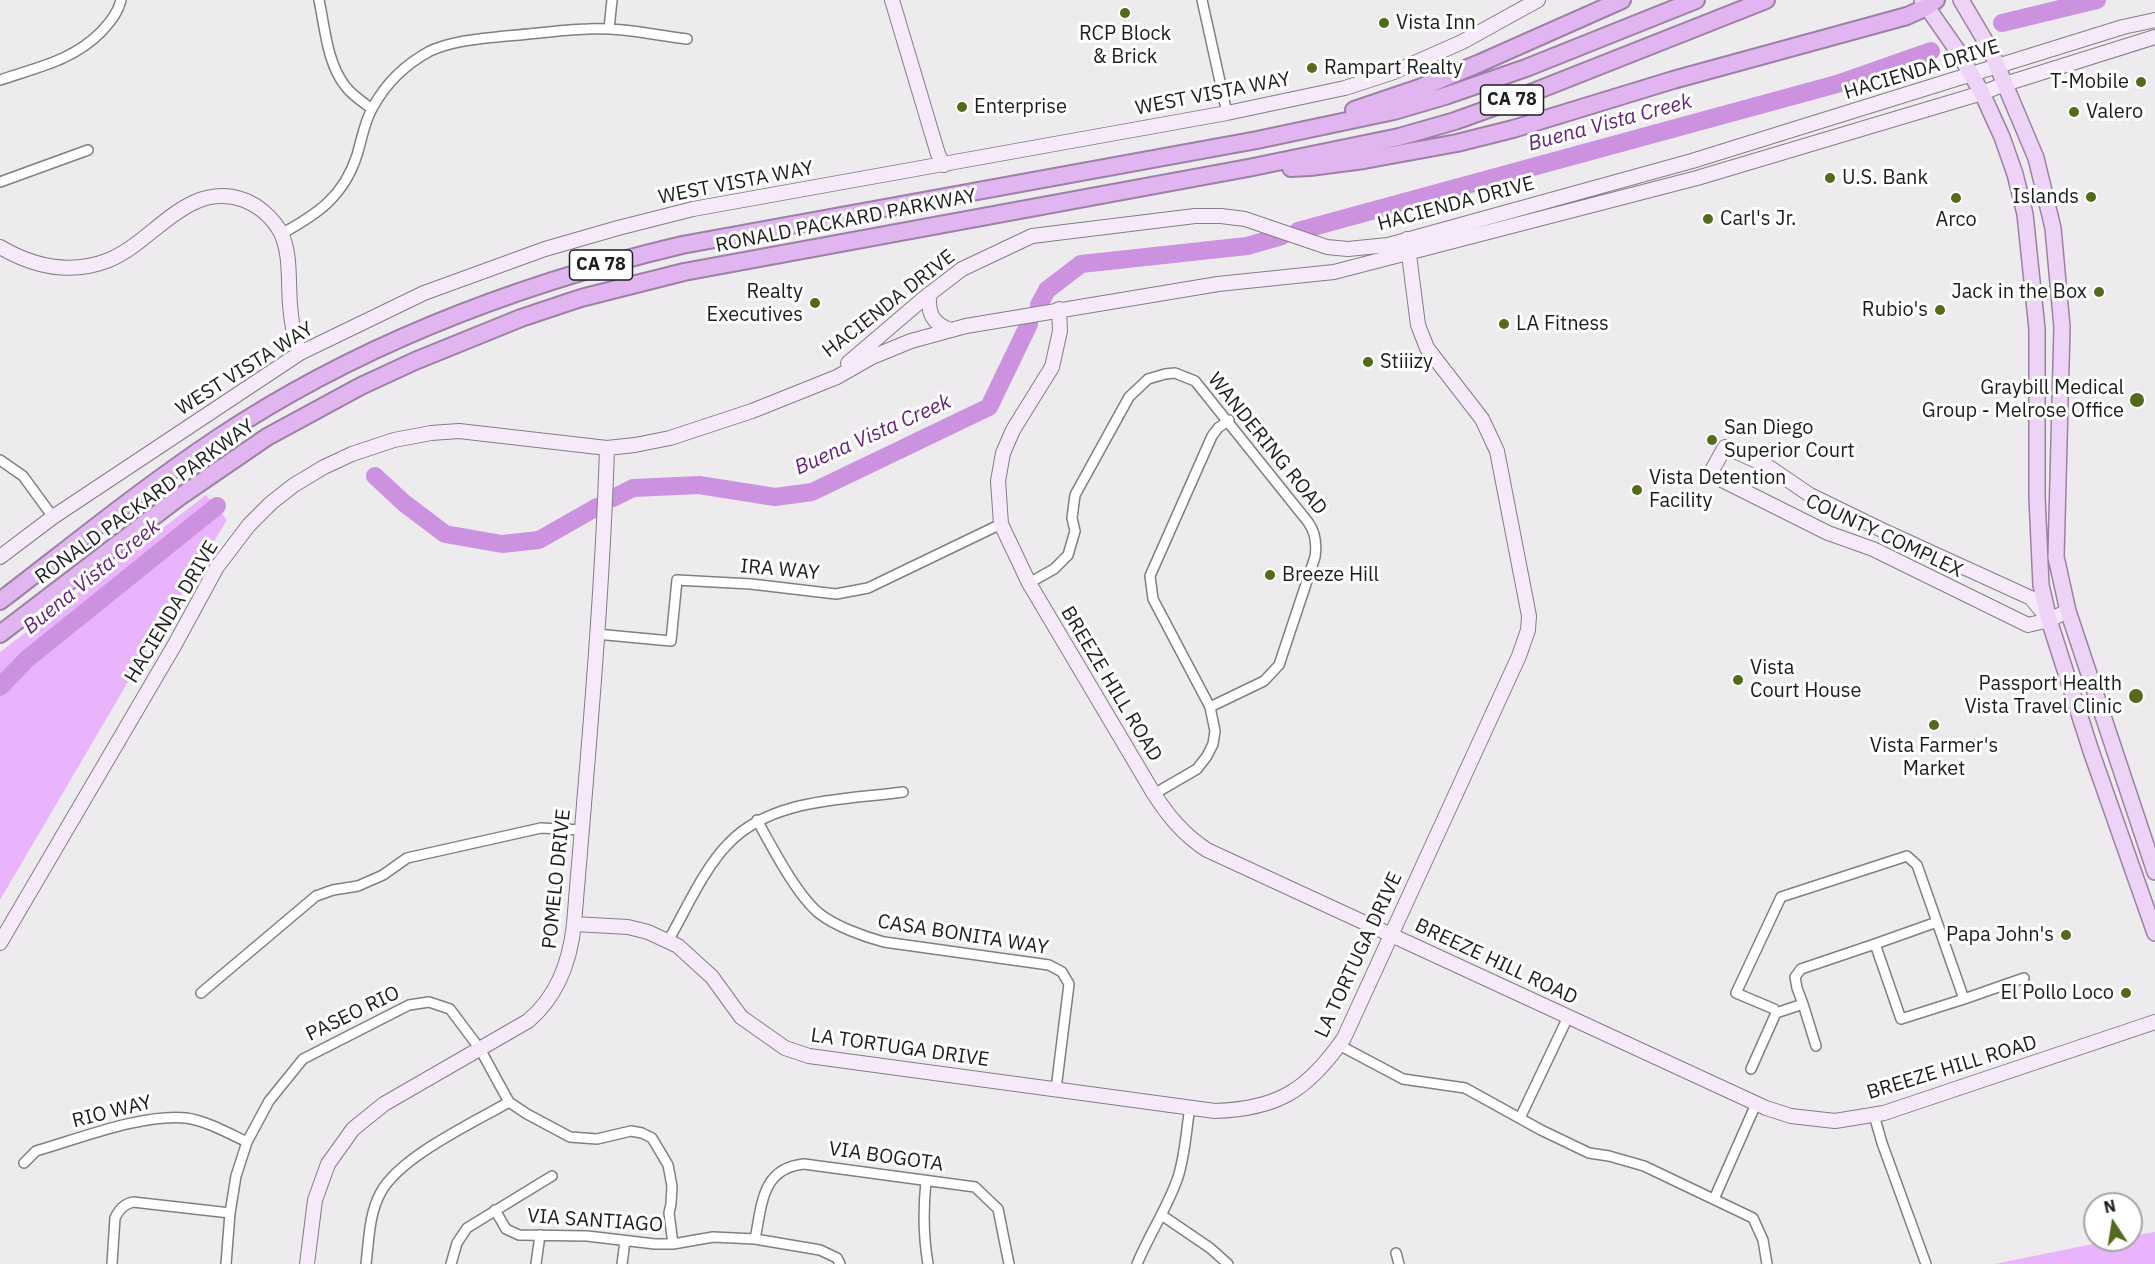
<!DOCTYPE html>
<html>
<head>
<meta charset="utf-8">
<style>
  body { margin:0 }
  #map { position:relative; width:2155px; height:1264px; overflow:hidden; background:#eeebef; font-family:"IBM Plex Sans",sans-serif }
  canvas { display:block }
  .north { position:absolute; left:2083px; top:1192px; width:60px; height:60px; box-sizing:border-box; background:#fff; border:2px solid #a5a5a5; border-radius:50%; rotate:348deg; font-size:16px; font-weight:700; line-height:24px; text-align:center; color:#1e1d1e }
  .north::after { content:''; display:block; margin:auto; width:21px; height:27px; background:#526a1a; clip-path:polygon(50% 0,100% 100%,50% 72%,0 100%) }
</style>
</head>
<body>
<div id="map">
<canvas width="2155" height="1264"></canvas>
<div class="north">N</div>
</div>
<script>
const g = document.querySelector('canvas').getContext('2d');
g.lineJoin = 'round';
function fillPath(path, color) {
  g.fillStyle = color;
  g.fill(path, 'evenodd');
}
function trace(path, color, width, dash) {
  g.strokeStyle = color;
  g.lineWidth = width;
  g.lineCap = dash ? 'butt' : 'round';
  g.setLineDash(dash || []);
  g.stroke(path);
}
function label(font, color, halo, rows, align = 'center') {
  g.font = font + ' "IBM Plex Sans",sans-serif';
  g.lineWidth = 6;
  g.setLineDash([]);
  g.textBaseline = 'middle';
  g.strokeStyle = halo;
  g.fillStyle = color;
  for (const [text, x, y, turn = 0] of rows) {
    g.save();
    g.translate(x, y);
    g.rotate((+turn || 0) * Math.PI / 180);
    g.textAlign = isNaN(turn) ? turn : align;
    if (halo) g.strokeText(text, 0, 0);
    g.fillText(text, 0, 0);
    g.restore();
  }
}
const green = new Path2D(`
  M206 495 227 520 128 682 0 900V652Z
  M2155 1232V1264H1995L2112 1240H2131V1236Z`);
const river = new Path2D(`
  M2002 23 2097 0
  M1298 231 1837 84 1931 51
  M1039 305 1047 290 1081 264 1247 246 1282 236
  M375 476 404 503 445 534 502 544 539 540 597 507
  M613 498 633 488 699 485 775 497 812 492 989 407 1029 324
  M0 687 27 659 217 506`);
const street = new Path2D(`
  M319 0C325 28 327 64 346 87 353 96 363 102 372 109
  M1202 0 1227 113
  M609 29 612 0
  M0 80C38 67 72 61 101 32 110 22 118 13 121 0
  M0 182 88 150
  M281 234C318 214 344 196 357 155 362 139 364 122 373 107 386 83 406 64 430 51 454 40 480 39 506 36 533 34 560 30 587 29 620 27 654 35 687 39
  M0 460 23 476 53 517
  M1029 583 1054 569 1068 555 1075 531 1072 518 1075 495 1129 397 1148 379 1165 374 1175 373 1195 381 1308 522C1316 533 1317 544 1315 557L1279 665 1264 681 1210 707
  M596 634 671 641 677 580 751 584 836 594 868 588 1001 524
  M1154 794 1197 769 1207 756 1213 744 1215 731 1210 707 1153 599 1150 576 1212 436 1218 428 1229 420
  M757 820C772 847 797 896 820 914 835 926 865 937 884 942L1049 965 1062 972 1069 984 1056 1089
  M668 941C686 910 704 868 729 843 772 798 845 800 903 792
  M1875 944 1937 922
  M201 993 316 896 333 890 358 886 383 875 407 858 541 828 582 830
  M1964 999 2024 978
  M1776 1013 1774 1009 1736 993 1781 897 1907 856 1917 865 1964 999 1901 1019 1875 944 1801 969 1795 977 1797 988 1803 1004
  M1339 1045 1403 1079 1465 1088 1541 1130 1589 1153 1609 1156 1644 1166 1753 1218 1763 1240 1767 1264
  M1751 1069 1776 1013 1803 1004 1816 1046
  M1874 1115 1882 1143 1926 1264
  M1520 1118 1568 1017
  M24 1163 36 1151C78 1139 144 1113 186 1118 207 1121 228 1133 247 1142
  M926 1181C923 1210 923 1235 928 1264
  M1714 1199 1756 1104
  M495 1210 506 1229 519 1235 587 1236 655 1244H673L713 1237 755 1239 820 1250 837 1258 840 1264
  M1163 1216 1210 1248 1228 1264
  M755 1239C762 1206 761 1168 804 1164L975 1187 998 1209 1009 1264
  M1396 1253 1399 1264
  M112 1264 115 1218C119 1209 124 1204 133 1202L230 1213
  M226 1264 230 1213 236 1176 247 1142 269 1101 303 1059 409 1005 429 1002 450 1009 480 1049 509 1102 527 1114 570 1137 597 1139 631 1131 642 1133 652 1138 668 1165 672 1186 671 1204 669 1213 673 1244
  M366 1264C369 1240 369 1213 381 1192 401 1156 473 1123 509 1102
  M451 1264 457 1243 467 1228 552 1176
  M536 1264 540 1235
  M622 1264 625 1241
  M1137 1264C1149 1235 1166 1210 1177 1180 1185 1158 1186 1131 1190 1107`);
const secondary = new Path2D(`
  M892 0 938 154 944 165
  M0 247C34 267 71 275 109 260 155 241 187 180 244 200 259 206 273 218 281 233 291 254 288 281 290 304 291 321 294 337 300 353
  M929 294C928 313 932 324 951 330
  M1059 309 1060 331 1052 367 1013 430 1003 453 998 481 1001 524 1029 583 1154 794C1169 817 1184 835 1207 850L1766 1108 1791 1116 1835 1121 1884 1113 2155 1022
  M848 363 923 299 962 269 1032 236 1195 216H1221L1245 219 1327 247 1348 249 1388 245 1692 161 2123 27 2155 20
  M0 557 53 517 300 353 424 293 545 249 618 228 693 209 1227 113 1345 88 1394 72 1462 42 1538 0
  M2049 620 2031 598 1882 530 1810 495 1766 465 1725 447 1710 474 1828 533 1873 549 2028 625 2049 620 2068 611
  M574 924 628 927 648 932 678 946 712 977 741 1017 785 1048 809 1056 1215 1111C1278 1109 1308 1090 1344 1038L1519 656 1528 630 1529 616 1497 451 1482 419 1427 348 1418 325 1407 239
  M0 943 174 646 217 567 249 525 271 503 294 485 324 467 352 454 394 440 431 433 459 431 607 448 635 445 670 438 752 411 837 377 872 357 911 341 966 326 1218 284 1334 272 1697 178 1982 93 2005 84 2155 37
  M307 1264 315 1200 328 1164 353 1129 384 1104 528 1021C558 996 570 962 574 924 587 766 602 607 607 448`);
const primary = new Path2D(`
  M1922 0 1957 50 1982 93 2002 137 2015 174 2025 214 2037 329V497L2041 585 2049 620 2091 751 2155 933
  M1961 0 1990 49 2036 158 2053 228 2062 327 2056 557 2068 611 2155 872`);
const highway = new Path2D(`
  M1354 110 1422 87 1480 63 1622 0
  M1291 168 1310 167 1364 160 1457 143 1513 129 1673 80 1907 16 1927 7 1936 0
  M0 601C72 546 143 488 218 438 359 344 518 284 682 245L1257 140 1394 111 1445 96 1526 68 1696 0
  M0 634 178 498 267 437 361 386 415 361 521 318 581 298 684 272 1248 168 1399 137 1455 121 1513 100 1766 0`);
const markers = [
  [1125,13,6,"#526a1a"],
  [1384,23,6,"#526a1a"],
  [1312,68,6,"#526a1a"],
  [2141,82,6,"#526a1a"],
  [962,107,6,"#526a1a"],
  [2074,112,6,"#526a1a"],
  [1830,178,6,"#526a1a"],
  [2091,197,6,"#526a1a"],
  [1956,198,6,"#526a1a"],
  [1708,219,6,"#526a1a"],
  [2099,292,6,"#526a1a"],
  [815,303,6,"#526a1a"],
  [1940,310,6,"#526a1a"],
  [1504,324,6,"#526a1a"],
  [1368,362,6,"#526a1a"],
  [2137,400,8,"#526a1a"],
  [1712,440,6,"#526a1a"],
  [1637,490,6,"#526a1a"],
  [1270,575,6,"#526a1a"],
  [1738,680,6,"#526a1a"],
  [2136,696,8,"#526a1a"],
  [1934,725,6,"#526a1a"],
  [2066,935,6,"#526a1a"],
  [2126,993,6,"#526a1a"]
];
const shields = [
  [1512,100,63],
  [601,265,63]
];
const shieldNames = [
  ["CA 78",1512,100],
  ["CA 78",601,265]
];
const poiNames = [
  ["Vista Inn",1396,23],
  ["RCP Block",1125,34,"center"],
  ["& Brick",1125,57,"center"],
  ["Rampart Realty",1324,68],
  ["T-Mobile",2129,82,"right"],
  ["Enterprise",974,107],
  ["Valero",2086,112],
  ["U.S. Bank",1842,178],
  ["Islands",2079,197,"right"],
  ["Carl's Jr.",1720,219],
  ["Arco",1956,220,"center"],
  ["Realty",803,292,"right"],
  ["Executives",803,315,"right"],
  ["Jack in the Box",2087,292,"right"],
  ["Rubio's",1928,310,"right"],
  ["LA Fitness",1516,324],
  ["Stiiizy",1380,362],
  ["Graybill Medical",2124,388,"right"],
  ["Group - Melrose Office",2124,411,"right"],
  ["San Diego",1724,428],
  ["Superior Court",1724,451],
  ["Vista Detention",1649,478],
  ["Facility",1649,501],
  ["Breeze Hill",1282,575],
  ["Vista",1750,668],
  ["Court House",1750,691],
  ["Passport Health",2122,684,"right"],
  ["Vista Travel Clinic",2122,707,"right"],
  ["Vista Farmer's",1934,746,"center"],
  ["Market",1934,769,"center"],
  ["Papa John's",2054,935,"right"],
  ["El Pollo Loco",2114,993,"right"]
];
const streetNames = [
  ["HACIENDA DRIVE",1922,70,-17],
  ["WEST VISTA WAY",1213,94,-11],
  ["WEST VISTA WAY",736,183,-11],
  ["HACIENDA DRIVE",1456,204,-15],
  ["RONALD PACKARD PARKWAY",846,221,-11],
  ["HACIENDA DRIVE",889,304,-38],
  ["WEST VISTA WAY",245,369,-32],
  ["WANDERING ROAD",1267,444,51],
  ["RONALD PACKARD PARKWAY",145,502,-36],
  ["COUNTY COMPLEX",1884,536,25],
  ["IRA WAY",780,570,5],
  ["HACIENDA DRIVE",172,612,-59],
  ["BREEZE HILL ROAD",1111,684,59],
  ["POMELO DRIVE",557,879,-84],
  ["CASA BONITA WAY",963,935,9],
  ["LA TORTUGA DRIVE",1359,955,-65],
  ["BREEZE HILL ROAD",1496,962,25],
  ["PASEO RIO",353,1014,-26],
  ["LA TORTUGA DRIVE",900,1048,8],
  ["BREEZE HILL ROAD",1952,1068,-17],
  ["RIO WAY",112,1112,-14],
  ["VIA BOGOTA",886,1157,8],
  ["VIA SANTIAGO",595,1221,4]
];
const waterNames = [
  ["Buena Vista Creek",1610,123,-15],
  ["Buena Vista Creek",873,435,-24],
  ["Buena Vista Creek",92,577,-39]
];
fillPath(green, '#e9b4fb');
trace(river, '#cc92df', 18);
trace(street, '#827f83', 12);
trace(secondary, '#827f83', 16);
trace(primary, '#9d80a6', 18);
trace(highway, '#9d80a6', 20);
trace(street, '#fff', 9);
trace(secondary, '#f6e9fa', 14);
trace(primary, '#edd3f6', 15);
trace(highway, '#e1b5f0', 16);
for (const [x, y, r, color] of markers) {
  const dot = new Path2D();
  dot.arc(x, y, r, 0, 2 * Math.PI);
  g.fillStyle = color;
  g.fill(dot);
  trace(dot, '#fff', 2);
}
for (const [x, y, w] of shields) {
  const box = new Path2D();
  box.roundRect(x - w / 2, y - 15, w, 30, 4.5);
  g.fillStyle = '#fff';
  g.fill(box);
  trace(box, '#1e1d1e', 1.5);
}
label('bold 18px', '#1e1d1e', null, shieldNames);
label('20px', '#1e1d1e', '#fff', poiNames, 'left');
label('20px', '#1e1d1e', '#fff', streetNames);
label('italic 21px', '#651e7a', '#fff', waterNames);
</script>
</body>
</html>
